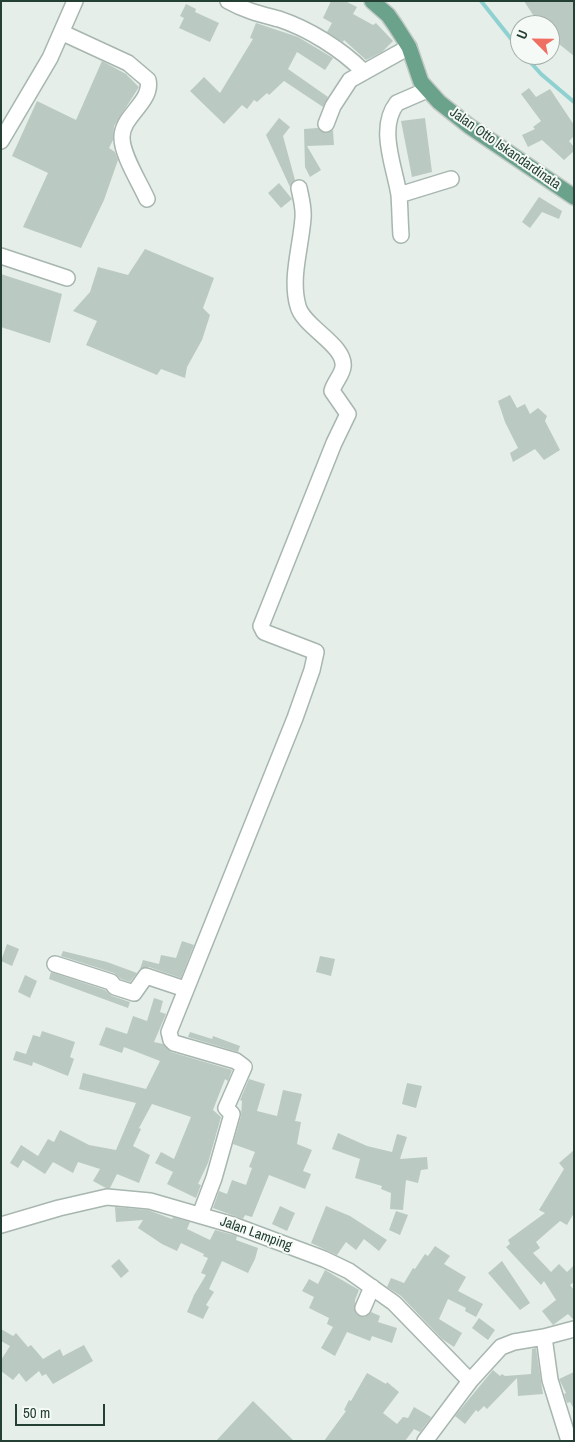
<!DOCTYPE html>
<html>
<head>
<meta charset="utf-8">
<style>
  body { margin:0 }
  #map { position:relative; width:575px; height:1442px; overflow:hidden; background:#e5eee9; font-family:"Archivo Narrow",sans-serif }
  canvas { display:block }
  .frame { position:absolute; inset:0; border:2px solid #244034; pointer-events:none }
  .north { position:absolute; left:510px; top:15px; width:50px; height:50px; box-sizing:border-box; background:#f6faf7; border:1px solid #a2b0a9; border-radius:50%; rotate:293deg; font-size:14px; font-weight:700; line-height:20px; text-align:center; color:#244034 }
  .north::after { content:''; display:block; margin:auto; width:18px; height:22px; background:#ef6f62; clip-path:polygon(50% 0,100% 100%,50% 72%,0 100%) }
  .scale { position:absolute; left:15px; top:1404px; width:90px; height:22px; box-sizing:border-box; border:2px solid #244034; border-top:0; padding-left:6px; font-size:15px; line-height:18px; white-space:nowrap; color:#244034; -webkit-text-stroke:4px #f6faf7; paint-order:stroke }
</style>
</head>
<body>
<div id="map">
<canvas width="575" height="1442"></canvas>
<div class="frame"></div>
<div class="north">U</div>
<div class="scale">50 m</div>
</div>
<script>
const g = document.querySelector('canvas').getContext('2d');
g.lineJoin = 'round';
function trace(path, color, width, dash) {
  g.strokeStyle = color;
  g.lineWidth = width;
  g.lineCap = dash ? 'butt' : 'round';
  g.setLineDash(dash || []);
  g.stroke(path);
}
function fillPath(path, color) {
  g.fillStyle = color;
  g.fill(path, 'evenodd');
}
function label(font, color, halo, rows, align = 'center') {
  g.font = font + ' "Archivo Narrow",sans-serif';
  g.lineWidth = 4;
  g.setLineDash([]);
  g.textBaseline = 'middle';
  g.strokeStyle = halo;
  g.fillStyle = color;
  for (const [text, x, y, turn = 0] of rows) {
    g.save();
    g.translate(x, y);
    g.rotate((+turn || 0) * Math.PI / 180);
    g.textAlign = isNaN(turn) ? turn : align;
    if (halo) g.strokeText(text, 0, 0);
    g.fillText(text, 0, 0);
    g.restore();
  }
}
const stream = new Path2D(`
  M481 1 520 50
  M524 55 541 74 574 102`);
const building = new Path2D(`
  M331 1H345L357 7 353 14 373 25 376 23 393 41 382 52 366 60 344 40 343 42 327 32 332 23 323 18Z
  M524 1H574V56L554 40 550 25H545L544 22 540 25H526L535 18Z
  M186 4 196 9 195 12 219 23 210 42 179 28 184 18 180 16Z
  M256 23 298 37 333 58 325 70 297 52 288 69 328 97 323 107 284 81 269 95 267 93 257 102 254 100 247 109 242 105 224 124 190 91 204 77 220 93 253 39 250 38Z
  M102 61 126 74 139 87 114 126 113 140 109 148 115 152 118 160 104 200 81 248 23 227 48 173 12 156 37 101 76 120Z
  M529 88 536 97 550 89 574 125V136L569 141 574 147V151L564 160 542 140 528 147 522 135 535 129 533 127 541 121 521 94Z
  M279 118 290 127 283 136 295 180 290 187 266 135Z
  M425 118 432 172 412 177 401 121Z
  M318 128 327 133 333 130 334 145 307 146 321 170 310 177 305 167 304 129Z
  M279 183 292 199 281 208 268 193Z
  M539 197 562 211 559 219 542 212 530 228 522 222Z
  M145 249 214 278 203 308 210 315 202 340 187 367 185 378 161 369 157 375 86 345 97 321 73 311 90 292 98 267 128 275Z
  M1 274 62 294 50 343 1 327Z
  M510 395 517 408 525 404 530 414 538 408 547 416 545 421 560 450 544 460 535 449 513 462 510 453 518 448 505 422 498 401Z
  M182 941 194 945 181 978 149 967 140 969 143 960 159 964 161 955 176 958Z
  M7 944 19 949 12 966 1 961Z
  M63 951 107 962 137 973 130 982 121 979 114 973 61 956Z
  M320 956 335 959 331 976 316 972Z
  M51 972 105 990 112 996 130 1002 128 1008 49 979Z
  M25 975 37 981 30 998 18 992Z
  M154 998 163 1001 160 1012 166 1014 154 1042 163 1044 171 1052 232 1070 228 1081 225 1079 213 1110 221 1117 208 1163 198 1184 201 1185 196 1198 167 1184 173 1172 155 1163 161 1152 174 1159 191 1117 152 1104 139 1128 141 1129 133 1146 150 1155 139 1183 117 1174 110 1188H106L93 1181 100 1169 78 1162 73 1173 53 1162 45 1174 23 1160 18 1168 10 1163 21 1145 38 1156 48 1139 54 1142 60 1130 89 1145 116 1150 136 1103 79 1089 83 1073 146 1089 160 1061 124 1047 122 1053 99 1045 106 1027 127 1034 133 1016 147 1021Z
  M42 1031 75 1042 70 1057 74 1059 68 1076 33 1062 32 1066 13 1060 16 1051 26 1054 33 1035 40 1037Z
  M190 1032 212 1039 213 1036 240 1046 238 1052 188 1037Z
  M249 1079 265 1084 257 1111 277 1116 283 1090 302 1094 295 1121 301 1122 297 1144 312 1150 303 1171 311 1174 305 1189 269 1175 252 1217 245 1215 243 1219 213 1208 219 1191 227 1194 232 1180 246 1185 252 1168 249 1167 255 1152 233 1144 241 1116 242 1101 240 1100Z
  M407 1083 422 1086 416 1108 402 1104Z
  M338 1133 367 1146 392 1152 397 1134 407 1137 400 1159 427 1157 428 1169 421 1170 418 1183 406 1180 403 1210 390 1209 391 1193 381 1189 382 1186 355 1178 360 1159 332 1149Z
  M574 1150V1213L567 1225 560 1221 536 1242 540 1248 533 1253 551 1272 559 1264 567 1272 574 1265V1282L570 1285 574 1290V1320L568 1314 553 1325 542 1311 556 1300 544 1281 541 1285 506 1247 510 1244 508 1240 545 1213 539 1210 564 1169 559 1163Z
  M280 1206 295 1213 287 1231 272 1224Z
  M326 1206 350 1216 387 1240 379 1251 364 1239 356 1250 346 1242 337 1255 311 1243Z
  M115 1207 148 1210 172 1219 173 1217 190 1222 187 1229 210 1240 215 1230 230 1234 237 1236 236 1240 258 1248 255 1259 248 1273 222 1261 209 1289 214 1292 206 1305 209 1307 203 1319 187 1312 194 1295 206 1275 201 1273 208 1258 203 1256 204 1254 181 1243 177 1251 162 1244 138 1228 143 1220 116 1222Z
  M396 1211 408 1215 400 1235 389 1230Z
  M435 1246 450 1256 444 1264 466 1277 458 1291 483 1304 476 1317 465 1311 466 1308 448 1299 439 1319 462 1333 454 1347 442 1339 401 1296 387 1287 391 1278 404 1283 413 1268 415 1269 425 1254 428 1256Z
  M119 1259 129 1271 121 1278 111 1266Z
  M502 1261 530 1303 520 1310 488 1273Z
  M325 1270 359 1290 355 1300 356 1314 364 1317 371 1312 380 1316 378 1322 397 1328 392 1343 372 1336 370 1341 347 1332 335 1356 321 1348 333 1327 327 1324 329 1318 309 1308 314 1297 302 1291 309 1279 318 1284Z
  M479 1318 495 1330 488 1340 472 1328Z
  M1 1329 13 1336 16 1333 28 1347 31 1345 43 1359 60 1349 63 1356 84 1345 93 1361 53 1384 46 1374 42 1376 39 1371 26 1382 19 1373 13 1380 1 1371V1360L10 1346 1 1341Z
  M536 1348 543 1394 518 1396 517 1378 487 1409 484 1406 478 1412 476 1410 465 1424 455 1416 493 1370 500 1376 502 1374 505 1376 531 1374 532 1349Z
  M574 1372V1409L570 1402 567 1403 564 1394 566 1393 559 1379Z
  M367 1373 386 1384 387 1382 399 1392 383 1413 397 1424 403 1417 408 1418 414 1407 431 1417 430 1419 420 1432 414 1429 405 1441H324L346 1411 344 1410 349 1400 351 1401Z
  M253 1401 294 1441H216Z`);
const minor = new Path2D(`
  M228 1C246 11 260 14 279 19 309 29 341 49 363 71
  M63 33 128 63 148 80C153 102 121 116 122 138 122 155 140 183 147 199
  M326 124 333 106 350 80 409 47
  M1 141 50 58 75 1
  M399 195 451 179
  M401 235C400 222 400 208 399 195 395 168 377 128 397 103L427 90
  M1 256 67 278
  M55 964 111 982 115 987 134 993 146 976 185 989
  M200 1215 214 1178 232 1114 226 1108 244 1067 236 1061 174 1043 171 1040 169 1032 295 718 312 670 316 652 264 632 261 626 334 443 348 414 332 391C334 383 342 375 343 367 346 345 303 327 298 306 290 278 301 247 303 218 304 208 301 198 299 188
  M1 1225 59 1208 107 1197 150 1201 233 1225 324 1259 349 1271 394 1303 470 1381
  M363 1308 372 1287
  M544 1337 550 1380 569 1441
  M425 1441 470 1381 501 1347 514 1342 544 1337 574 1329`);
const major = new Path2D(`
  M372 1 388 15 395 25 409 47 421 82 439 102 469 126 574 197`);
const streetNames = [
  ["Jalan Otto Iskandardinata",505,149,35],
  ["Jalan Lamping",256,1234,20]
];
trace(stream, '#8fd1d1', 4);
fillPath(building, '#bac9c1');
trace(minor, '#a7b6af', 18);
trace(major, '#c2cac6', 18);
trace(minor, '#fff', 15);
trace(major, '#6ba28c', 15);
label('14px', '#244034', '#f6faf7', streetNames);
</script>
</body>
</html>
